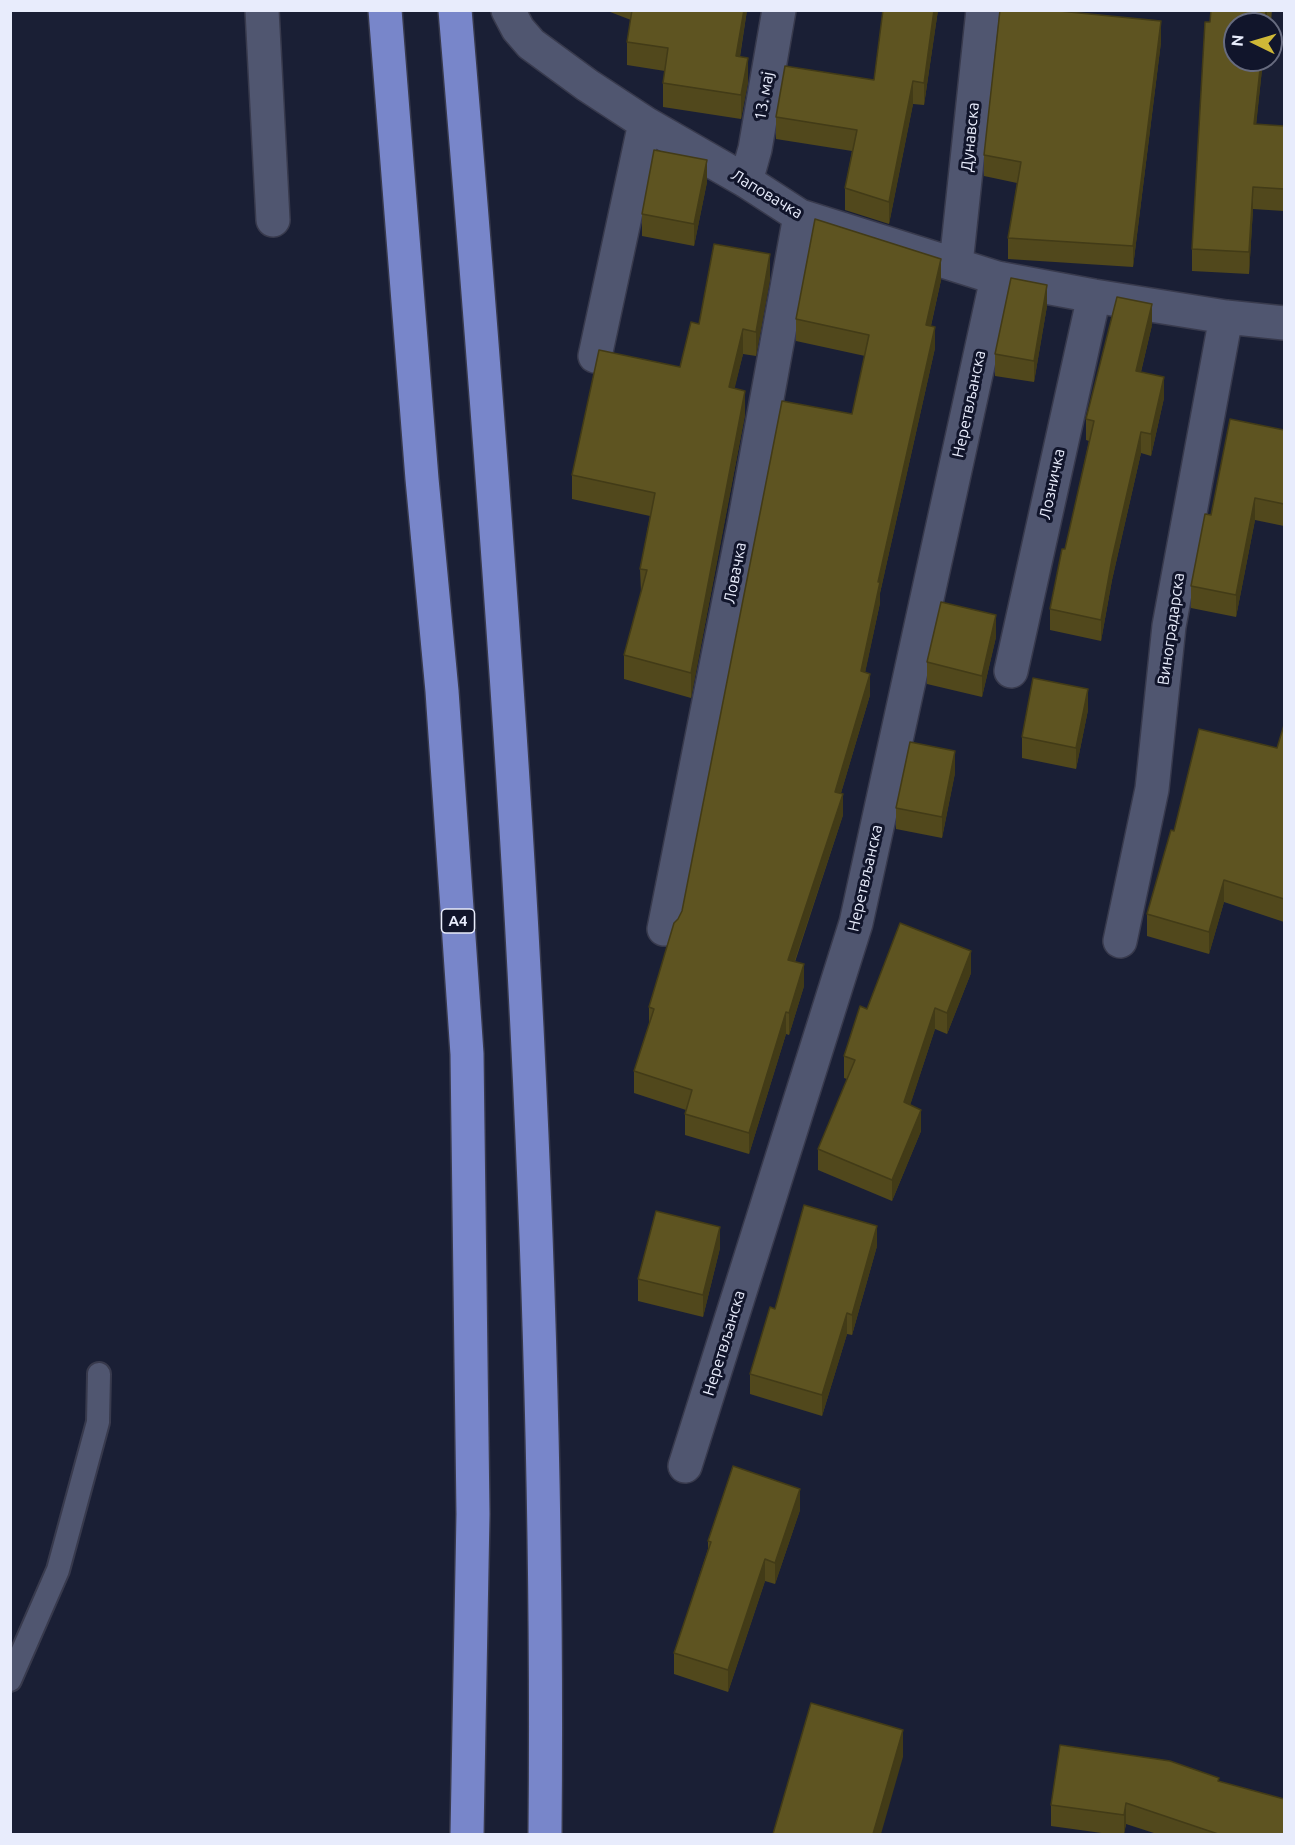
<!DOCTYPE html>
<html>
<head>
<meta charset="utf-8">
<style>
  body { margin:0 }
  #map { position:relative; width:1295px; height:1845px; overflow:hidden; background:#1a1f35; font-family:Ubuntu,sans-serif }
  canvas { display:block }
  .frame { position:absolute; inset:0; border:12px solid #e8ecfc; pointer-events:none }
  .north { position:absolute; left:1223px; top:12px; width:60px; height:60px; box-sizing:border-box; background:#11152b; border:2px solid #676b7f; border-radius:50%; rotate:275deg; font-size:16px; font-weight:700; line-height:24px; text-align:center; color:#e8ecfc }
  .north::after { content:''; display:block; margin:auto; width:21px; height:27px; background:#cfb837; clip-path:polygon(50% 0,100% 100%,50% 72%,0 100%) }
</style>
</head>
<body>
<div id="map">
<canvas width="1295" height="1845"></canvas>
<div class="frame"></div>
<div class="north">N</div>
</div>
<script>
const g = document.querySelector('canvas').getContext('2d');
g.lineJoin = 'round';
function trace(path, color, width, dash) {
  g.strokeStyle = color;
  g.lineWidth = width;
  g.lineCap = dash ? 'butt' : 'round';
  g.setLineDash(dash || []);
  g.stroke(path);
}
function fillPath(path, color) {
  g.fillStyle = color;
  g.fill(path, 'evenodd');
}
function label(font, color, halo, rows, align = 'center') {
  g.font = font + ' Ubuntu,sans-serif';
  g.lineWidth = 6;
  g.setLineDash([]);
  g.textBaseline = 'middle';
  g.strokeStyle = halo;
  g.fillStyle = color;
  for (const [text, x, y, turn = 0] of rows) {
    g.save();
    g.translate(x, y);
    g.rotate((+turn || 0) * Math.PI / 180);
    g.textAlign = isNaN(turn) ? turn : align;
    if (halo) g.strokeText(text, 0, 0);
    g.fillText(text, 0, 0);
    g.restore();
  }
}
const lane = new Path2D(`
  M10 1680 58 1570 98 1422 99 1374`);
const street = new Path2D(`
  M262 10 273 220
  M508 10 518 29 531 44 587 85 645 123 746 181 800 216 997 278 1094 296 1226 317 1284 323
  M746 181 755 149 779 10
  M956 264 983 10
  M595 356 645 123
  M1011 671 1094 296
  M664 929 744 525 800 216
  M1120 941 1152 789 1169 626 1226 317
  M685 1466 856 923 997 278`);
const highway = new Path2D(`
  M385 10 422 479 442 691 467 1054 473 1514 467 1834
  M455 10C506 617 551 1225 545 1834`);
const wall = new Path2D(`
  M605 10H747L740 57 748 82 741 119 663 107V83L665 71 627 65V42L631 20Z
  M938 10 924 105 913 104 889 224 845 210V188L852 151 776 139V117L874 80Z
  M1211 10H1272L1271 22 1267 21V24H1235V60H1263L1256 124 1284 126V211L1253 209 1249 274 1192 271V249Z
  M1161 42 1133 267 1008 259V238L1017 183 984 176V155Z
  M707 182 694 246 642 236V214Z
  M770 279 756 356 743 354 734 389 745 415 691 698 624 679V655L641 593 640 569 650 516 572 499V475L680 367 699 324Z
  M941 280 931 326 935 348 880 593V603L865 672 870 695 841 793 843 815 795 962 804 986 789 1035 786 1034 749 1154 685 1135V1114L686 1110 634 1093V1071L649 1025V1007L852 414 865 356 796 341V319Z
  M1047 306 1034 382 995 376V354Z
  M1152 325 1141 372 1164 398 1151 456 1141 453 1112 580 1101 641 1050 630V609L1065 549 1089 441 1086 440V419Z
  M1284 430V526L1255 520 1236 617 1191 608V586L1211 515Z
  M996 637 982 697 927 684V662Z
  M1088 710 1076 769 1022 758V737Z
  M1284 725V922L1224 902 1209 954 1147 936V914L1174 831 1277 748Z
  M955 773 942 838 896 829V808Z
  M971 973 947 1034 935 1029 910 1105 921 1131 892 1201 818 1170V1149L847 1079 844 1078V1056L867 1009Z
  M877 1246 852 1335 847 1334 822 1416 750 1394V1374L775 1309Z
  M720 1248 703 1317 638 1301V1279Z
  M800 1510 775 1584 765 1581 728 1692 674 1674V1653L708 1549V1541Z
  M1219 1781 1284 1834H1157L1126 1824 1124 1834H1109L1051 1826V1805Z`);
const shadedWall = new Path2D(`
  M744 10H747L736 80V56Z
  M934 10H938L924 105V83Z
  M1266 10H1267V24H1265Z
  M1161 21V42L1133 267V246Z
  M748 58V82L741 119V95Z
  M1261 60H1263L1254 146V124Z
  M913 81V104L889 224V202Z
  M707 160V182L694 246V224Z
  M1253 187V209L1249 274V252Z
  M770 254V279L756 356V332Z
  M941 259V280L926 347V325Z
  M1047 285V306L1034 382V361Z
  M1152 304V325L1136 392V371Z
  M935 327V348L880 593V603L861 692V671L878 582Z
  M743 329V354L729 412V387Z
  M1164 377V398L1151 456V434Z
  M745 391V415L691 698V673Z
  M1141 432V453L1112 580 1101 641V620L1112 559Z
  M1255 498V520L1236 617V595Z
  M996 615V637L982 697V676Z
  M870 674V695L835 813V792Z
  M1088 689V710L1076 769V748Z
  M955 751V773L942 838V817Z
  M843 794V815L788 981V960Z
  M1224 880V902L1209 954V932Z
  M971 951V973L947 1034V1013Z
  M804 964V986L789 1035V1013Z
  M935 1008V1029L904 1124V1102Z
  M786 1012V1034L749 1154V1133Z
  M921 1110V1131L892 1201V1180Z
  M877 1226V1246L852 1335V1315Z
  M720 1227V1248L703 1317V1295Z
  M847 1313V1334L822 1416V1395Z
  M800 1489V1510L775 1584V1563Z
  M765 1559V1581L728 1692V1670Z
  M903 1730V1757L881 1834H873Z
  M1126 1803V1824L1124 1834V1815Z`);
const building = new Path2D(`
  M632 10H744L736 56 748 58 741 95 663 83 668 48 627 42Z
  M883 10H934L924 83 913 81 889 202 845 188 857 130 776 117 785 66 874 80Z
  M1000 10H1049L1161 21 1133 246 1008 238 1021 162 984 155Z
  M1211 10H1266L1265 24H1235V60H1261L1254 124 1284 126V189L1253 187 1249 252 1192 249 1205 22H1210Z
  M654 150 707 160 694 224 642 214Z
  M815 219 941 259 926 325 935 327 878 582H880L861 671 870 674 835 792 843 794 788 960 804 964 789 1013 786 1012 749 1133 685 1114 692 1090 634 1071 654 1009 649 1007 674 923 678 919 682 911 782 401 852 414 869 335 796 319Z
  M714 244 770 254 756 332 743 329 729 387 745 391 691 673 624 655 647 570 640 569 655 493 572 475 599 350 680 367 691 322 699 324Z
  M1011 278 1047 285 1034 361 995 354Z
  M1117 297 1152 304 1136 371 1164 377 1151 434 1141 432 1112 559 1101 620 1050 609 1062 549H1065L1094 421 1086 419Z
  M1230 419 1284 430V504L1255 498 1236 595 1191 586 1205 514 1211 515Z
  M941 602 996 615 982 676 927 662Z
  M1033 678 1088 689 1076 748 1022 737Z
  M1284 725V899L1224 880 1209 932 1147 914 1171 830 1174 831 1199 729 1277 748Z
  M910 742 955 751 942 817 896 808Z
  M900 923 971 951 947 1013 935 1008 904 1102 921 1110 892 1180 818 1149 855 1060 844 1056 860 1006 867 1009Z
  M804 1205 877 1226 852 1315 847 1313 822 1395 750 1374 770 1307 775 1309Z
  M656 1211 720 1227 703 1295 638 1279Z
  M733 1466 800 1489 775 1563 765 1559 728 1670 674 1653 711 1542 708 1541Z
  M811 1703 903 1730 873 1834H773Z
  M1060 1745 1170 1761 1219 1778 1218 1781 1284 1799V1834H1218L1126 1803 1124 1815 1051 1805Z`);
const shields = [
  [458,921,33]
];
const shieldNames = [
  ["A4",458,921]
];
const streetNames = [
  ["13. мај",764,96,-80],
  ["Дунавска",970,137,-84],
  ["Лаповачка",767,194,31],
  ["Неретвљанска",969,404,-78],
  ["Лозничка",1052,484,-78],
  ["Ловачка",735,573,-79],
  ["Виноградарска",1171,629,-82],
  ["Неретвљанска",865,878,-77],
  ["Неретвљанска",724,1343,-73]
];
trace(lane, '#383a4d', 26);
trace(street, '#383a4d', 36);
trace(highway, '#383a4d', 36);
trace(lane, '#505670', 22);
trace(street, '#505670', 33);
trace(highway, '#7886ca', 33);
fillPath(wall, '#51481c');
fillPath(shadedWall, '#423b17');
fillPath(building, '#5e5421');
trace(building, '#423b17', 1.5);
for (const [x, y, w] of shields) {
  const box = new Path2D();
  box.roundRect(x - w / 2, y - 12, w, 24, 4.5);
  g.fillStyle = '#11152b';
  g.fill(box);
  trace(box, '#e8ecfc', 1.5);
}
label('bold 15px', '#e8ecfc', null, shieldNames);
label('16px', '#e8ecfc', '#11152b', streetNames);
</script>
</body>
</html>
